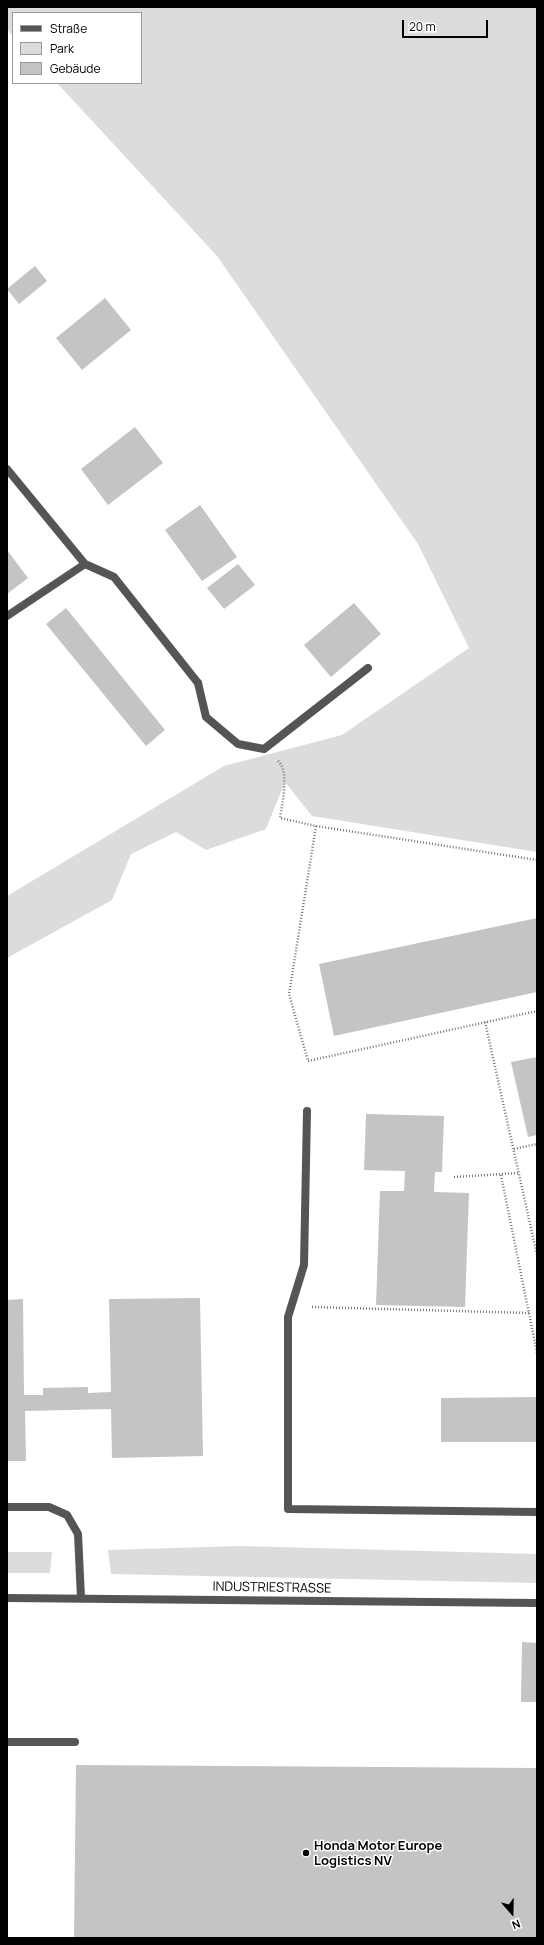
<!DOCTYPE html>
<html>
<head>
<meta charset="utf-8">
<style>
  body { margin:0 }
  #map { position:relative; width:544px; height:1945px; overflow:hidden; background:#fff; font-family:Manrope,sans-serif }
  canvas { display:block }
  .frame { position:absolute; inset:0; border:8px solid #000; pointer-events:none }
  .legend { position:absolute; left:12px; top:12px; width:130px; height:72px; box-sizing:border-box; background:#fff; border:1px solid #999; margin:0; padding:5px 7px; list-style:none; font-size:12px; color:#000 }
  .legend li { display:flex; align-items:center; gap:8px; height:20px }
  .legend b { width:20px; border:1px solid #999 }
  .north { position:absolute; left:492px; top:1893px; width:40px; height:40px; -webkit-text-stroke:3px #fff; paint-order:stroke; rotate:160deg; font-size:11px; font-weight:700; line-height:16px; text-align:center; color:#000 }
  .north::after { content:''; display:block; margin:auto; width:14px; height:18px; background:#000; clip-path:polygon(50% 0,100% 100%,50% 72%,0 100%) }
  .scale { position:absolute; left:402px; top:20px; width:86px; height:18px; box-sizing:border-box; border:2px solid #000; border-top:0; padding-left:5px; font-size:12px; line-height:14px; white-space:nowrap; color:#000; -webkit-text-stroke:3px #fff; paint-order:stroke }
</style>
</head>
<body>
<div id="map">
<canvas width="544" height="1945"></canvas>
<div class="frame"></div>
<ul class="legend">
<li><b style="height:5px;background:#555"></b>Straße</li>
<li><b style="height:11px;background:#dcdcdc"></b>Park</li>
<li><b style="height:11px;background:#c4c4c4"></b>Gebäude</li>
</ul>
<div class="north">N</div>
<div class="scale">20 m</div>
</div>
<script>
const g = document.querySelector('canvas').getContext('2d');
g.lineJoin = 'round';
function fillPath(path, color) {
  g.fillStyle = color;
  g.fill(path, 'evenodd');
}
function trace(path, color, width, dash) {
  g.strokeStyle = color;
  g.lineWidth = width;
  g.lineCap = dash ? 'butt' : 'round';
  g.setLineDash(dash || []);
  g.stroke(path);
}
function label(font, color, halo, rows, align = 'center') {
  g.font = font + ' Manrope,sans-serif';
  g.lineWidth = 3;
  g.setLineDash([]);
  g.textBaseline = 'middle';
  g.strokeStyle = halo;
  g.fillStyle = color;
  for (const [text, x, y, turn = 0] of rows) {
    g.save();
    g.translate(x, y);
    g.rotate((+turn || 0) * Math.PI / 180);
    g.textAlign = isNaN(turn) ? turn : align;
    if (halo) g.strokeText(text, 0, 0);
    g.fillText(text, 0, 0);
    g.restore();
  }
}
const green = new Path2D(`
  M7 7H537V852L312 816 285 782 266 829 206 850 176 832 131 854 112 900 7 958V896L224 766 342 735 469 648 418 544 217 256 57 83H141V13H13V36L7 29Z
  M240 1546 537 1554V1583L111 1574 108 1550Z
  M7 1552H52L50 1573H7Z`);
const building = new Path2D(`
  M35 266 47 281 19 304 7 289Z
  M105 298 131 330 82 370 56 338Z
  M135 427 163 463 108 505 81 469Z
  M200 505 237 557 202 581 165 530Z
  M7 550 28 578 7 594Z
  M238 564 255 585 224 609 207 588Z
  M354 603 381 634 331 677 304 645Z
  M66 608 165 730 146 746 46 624Z
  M537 918V992L334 1036 319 964Z
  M537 1057V1135L528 1137 511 1062Z
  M366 1114 444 1116 442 1172H435L434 1192 469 1193 465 1307 376 1305 380 1191H404L405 1171 364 1170Z
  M200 1298 203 1456 112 1458 111 1409 25 1411 26 1461H7V1300L23 1299 24 1395H43V1388L88 1387V1393L111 1392 109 1299Z
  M537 1397V1442H441V1398Z
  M522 1642 537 1643V1702H521Z
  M76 1765 537 1768V1938H74Z`);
const path = new Path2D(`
  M278 761C290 772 282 803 280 818L316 826 537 860
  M316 826 289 994 308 1061 537 1011
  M485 1022 537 1255
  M514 1149 537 1144
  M501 1175 537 1353
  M454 1177 519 1173
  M312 1307 529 1313`);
const service = new Path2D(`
  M198 683 206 717 238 744 264 749 368 668
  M307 1111 304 1265 288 1317V1509L537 1512
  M7 1507H49L67 1515 78 1534 81 1598
  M7 1742H75`);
const minor = new Path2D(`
  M7 469 85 564 114 577 198 683
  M7 616 85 564
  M7 1598 537 1603`);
const markers = [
  [306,1853,4,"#000"]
];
const streetNames = [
  ["INDUSTRIESTRASSE",272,1588,1]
];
const poiNames = [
  ["Honda Motor Europe",314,1846],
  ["Logistics NV",314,1861]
];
fillPath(green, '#dcdcdc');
fillPath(building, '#c4c4c4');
trace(path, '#777', 2.5, [1, 2]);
trace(service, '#555', 8);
trace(minor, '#555', 8);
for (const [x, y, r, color] of markers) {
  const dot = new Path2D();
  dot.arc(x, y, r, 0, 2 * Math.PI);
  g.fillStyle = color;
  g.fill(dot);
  trace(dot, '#fff', 1.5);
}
label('13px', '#000', '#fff', streetNames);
label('bold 13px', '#000', '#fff', poiNames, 'left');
</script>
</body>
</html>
